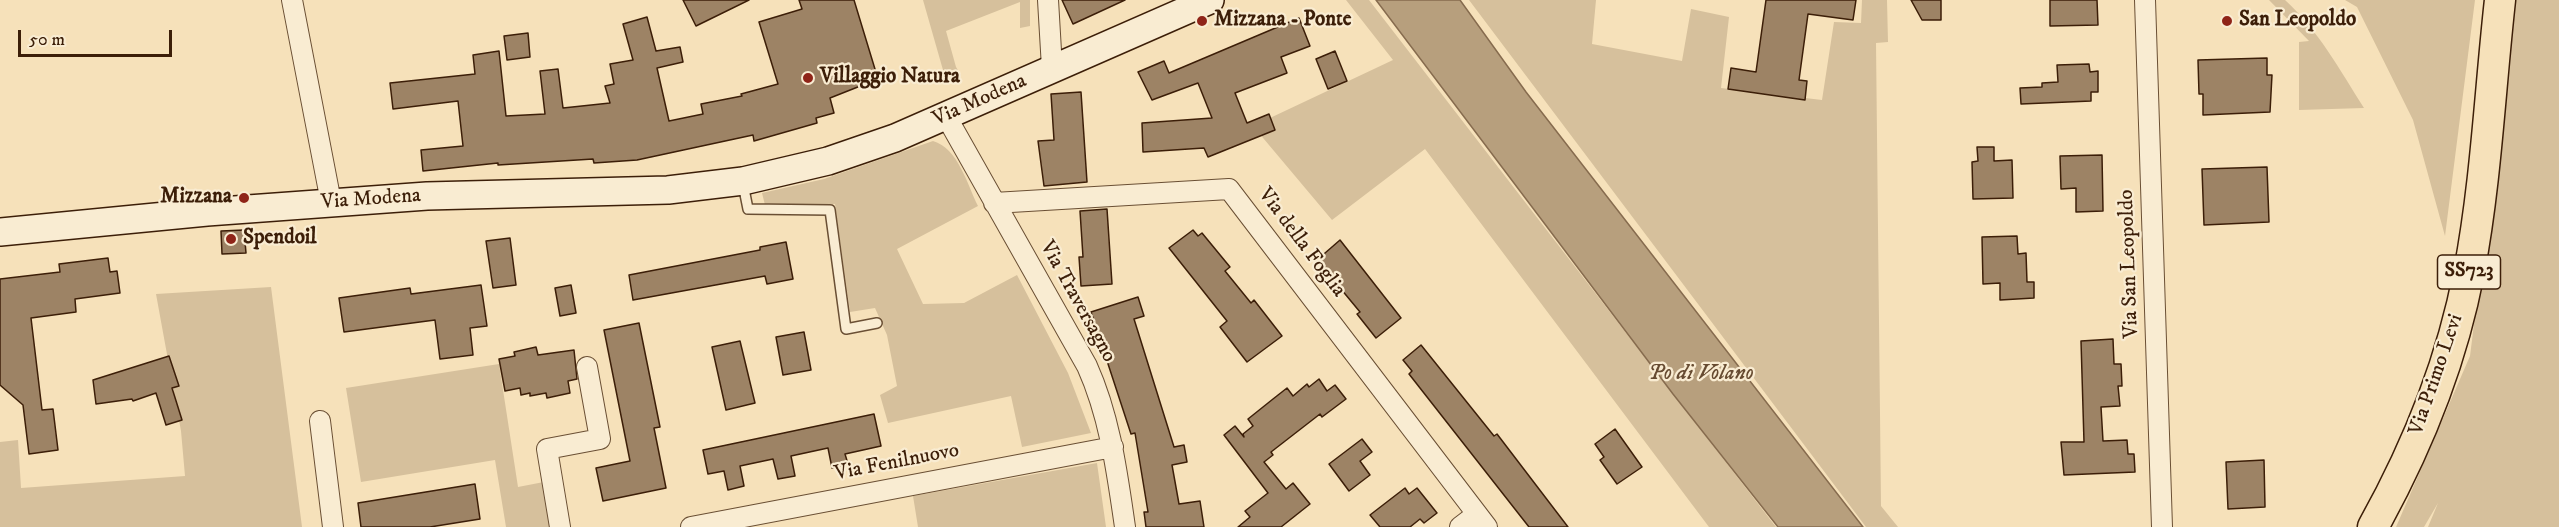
<!DOCTYPE html>
<html>
<head>
<meta charset="utf-8">
<style>
  body { margin:0 }
  #map { position:relative; width:2559px; height:527px; overflow:hidden; background:#f6e1ba; font-family:"IM FELL DW Pica",serif }
  canvas { display:block }
  .scale { position:absolute; left:18px; top:30px; width:154px; height:27px; box-sizing:border-box; border:3px solid #3c1e08; border-top:0; padding-left:8px; font-size:18px; line-height:21px; white-space:nowrap; color:#3c1e08; -webkit-text-stroke:4px #f9ecd2; paint-order:stroke }
</style>
</head>
<body>
<div id="map">
<canvas width="2559" height="527"></canvas>
<div class="scale">50 m</div>
</div>
<script>
const g = document.querySelector('canvas').getContext('2d');
g.lineJoin = 'round';
function fillPath(path, color) {
  g.fillStyle = color;
  g.fill(path, 'evenodd');
}
function trace(path, color, width, dash) {
  g.strokeStyle = color;
  g.lineWidth = width;
  g.lineCap = dash ? 'butt' : 'round';
  g.setLineDash(dash || []);
  g.stroke(path);
}
function label(font, color, halo, rows, align = 'center') {
  g.font = font + ' "IM FELL DW Pica",serif';
  g.lineWidth = 4.5;
  g.setLineDash([]);
  g.textBaseline = 'middle';
  g.strokeStyle = halo;
  g.fillStyle = color;
  for (const [text, x, y, turn = 0] of rows) {
    g.save();
    g.translate(x, y);
    g.rotate((+turn || 0) * Math.PI / 180);
    g.textAlign = isNaN(turn) ? turn : align;
    if (halo) g.strokeText(text, 0, 0);
    g.fillText(text, 0, 0);
    g.restore();
  }
}
const green = new Path2D(`
  M923 0H1030V26L1020 28V2L946 31 956 67 961 75 957 81 947 84Z
  M1346 0H1369L1776 527H1709L1425 149 1332 220 1253 126 1393 60Z
  M1469 0H1596L1592 44 1682 61 1691 9 1729 17 1721 88 1822 100 1834 22 1861 23 1862 0H1887L1888 42 1876 43 1881 506 1898 527H1866Z
  M2269 0H2285C2318 30 2340 70 2364 108L2299 110V42L2309 41Z
  M2345 0H2475L2445 236 2413 120 2357 7Z
  M2515 0H2559V527H2428L2438 503 2424 527H2396L2470 356Z
  M933 141C958 148 967 184 978 206L897 249 923 304 964 303 1017 275 1068 373 1091 433 1022 447 1011 396 888 423 880 395 897 386 887 335 875 308 850 312 835 204 765 205 762 193 824 179Z
  M271 287 302 527H0V442L18 440 21 488 185 476 181 431 156 294Z
  M499 364 518 487 549 481 556 527H506L495 460 361 482 346 388Z
  M1097 463 1106 527H918L913 496Z`);
const water = new Path2D(`
  M1376 0H1460L1526 92 1863 527H1778L1673 394Z`);
const building = new Path2D(`
  M683 0H749L696 26Z
  M799 0H854L878 79 830 98 834 113 816 118 817 123 754 141 753 135 637 160 594 163 593 159 498 165V163L423 171 421 150 463 146 458 101 393 109 390 83 475 74 473 55 499 51 506 116 545 114 540 71 558 69 563 108 610 103 605 86 614 84 610 64 633 60 623 24 647 17 656 51 680 47 683 62 657 68 669 121 703 114 701 104 742 96 741 94 778 84 759 22 802 9Z
  M1062 0H1125L1073 24Z
  M1766 0H1856L1853 20 1808 14 1799 80 1807 81 1805 100 1728 89 1731 68 1756 72Z
  M1911 0H1941V20H1922Z
  M2050 0H2097L2098 25 2050 26Z
  M1299 18 1310 46 1281 57 1287 73 1235 93 1247 123 1269 114 1275 130 1208 157 1204 148 1143 152 1142 123 1212 118 1198 83 1152 100 1138 72 1164 61 1169 73Z
  M528 33 530 57 507 60 504 36Z
  M1335 51 1347 81 1328 89 1316 59Z
  M2267 58V75H2272L2270 112 2203 115V94H2199L2198 60Z
  M2089 64 2090 72 2098 71V92H2091V101L2021 104 2020 88 2042 87V83L2058 82 2057 65Z
  M1081 92 1087 182 1044 186 1038 141 1054 140 1051 94Z
  M1977 147H1994V161L2012 160 2013 198 1973 199 1972 162 1978 161Z
  M2102 155 2103 211 2076 212V188L2061 189 2060 156Z
  M2267 167 2269 222 2204 225 2202 169Z
  M1107 209 1112 284 1081 286 1079 257H1083L1080 211Z
  M244 230 246 253 222 254 221 231Z
  M1193 230 1198 236 1202 233 1230 267 1225 271 1251 303 1254 300 1282 336 1247 362 1220 327 1227 321 1169 248Z
  M2017 236 2018 254 2026 253 2027 282H2034V298L2000 300V283L1983 284 1982 237Z
  M510 238 516 285 493 288 486 241Z
  M1340 240 1401 318 1376 338 1357 314 1360 312 1317 260Z
  M786 242 793 279 767 284 765 276 633 300 629 275 760 250V247Z
  M108 258 110 272 117 271 120 293 75 299 76 312 31 318 42 410 53 409 58 450 29 454 23 405 0 385V279L60 272 59 264Z
  M481 285 487 326 470 328 473 355 440 359 435 320 344 332 339 298 410 288 411 294Z
  M571 285 576 313 560 316 555 288Z
  M1138 297 1144 316 1134 319 1174 447 1184 445 1187 462 1172 465 1179 504 1200 501 1204 527H1146L1144 512H1148L1135 433 1131 434 1091 312Z
  M639 323 660 427 654 428 666 488 603 501 596 468 630 461 604 330Z
  M804 332 811 370 783 375 776 337Z
  M2113 339 2114 364H2121L2122 386H2118L2120 406 2101 407 2103 441 2127 440 2128 454H2134L2135 472 2064 475 2061 442H2084L2081 341Z
  M740 341 755 403 726 410 712 347Z
  M1421 345 1494 436 1497 434 1568 527H1529L1409 374 1412 371 1403 360Z
  M536 347 538 355 574 350 577 379 568 381 570 393 547 398 546 393 530 396V393L521 395 520 388 505 391 499 359 515 356 514 352Z
  M169 356 179 386 172 388 182 420 166 425 156 393 133 401 132 399 96 404 93 380Z
  M1319 379 1327 391 1335 385 1346 399 1322 417 1320 414 1271 452 1273 455 1264 462 1286 489 1293 483 1310 504 1281 527H1238L1250 517 1245 511 1268 493 1224 435 1235 426 1244 437 1243 434 1253 426 1248 419 1273 399 1287 388 1293 396 1307 384 1309 387Z
  M874 414 881 446 845 454 848 464 832 468 828 448 791 456 795 476 778 479 773 459 740 466 744 486 728 490 724 471 708 474 703 450Z
  M1615 429 1642 467 1617 484 1600 460 1604 457 1595 444Z
  M1362 439 1372 452 1360 461 1370 475 1349 491 1329 464Z
  M2264 460 2265 507 2228 509 2226 462Z
  M475 484 480 519 430 527H361L358 503Z
  M1405 488 1409 494 1417 488 1437 513 1424 523 1420 519 1410 527H1380L1370 515Z`);
const service = new Path2D(`
  M743 184 748 209 830 210 846 329 877 323`);
const minor = new Path2D(`
  M292 0 331 202
  M1048 0 1052 68
  M2145 0 2162 527
  M946 116 1087 366C1110 417 1117 472 1125 527
  M994 203 1229 189 1487 527
  M320 421 333 527
  M560 527 547 449 600 439 587 367
  M691 527 1113 447
  M1460 527 1477 514`);
const secondary = new Path2D(`
  M0 232 207 212 427 196 668 190 743 181 828 161 895 138 1210 0`);
const primary = new Path2D(`
  M2373 527C2417 448 2452 361 2469 272 2486 183 2490 90 2500 0`);
const markers = [
  [1202,21,6,"#8f2418"],
  [2227,21,6,"#8f2418"],
  [808,78,6,"#8f2418"],
  [244,198,6,"#8f2418"],
  [231,239,6,"#8f2418"]
];
const shields = [
  [2469,272,63]
];
const shieldNames = [
  ["SS723",2469,272]
];
const poiNames = [
  ["Mizzana - Ponte",1214,21],
  ["San Leopoldo",2239,21],
  ["Villaggio Natura",820,78],
  ["Mizzana",232,198,"right"],
  ["Spendoil",243,239]
];
const streetNames = [
  ["Via Modena",980,101,-24],
  ["Via Modena",371,200,-4],
  ["Via della Foglia",1301,243,53],
  ["Via San Leopoldo",2130,264,-92],
  ["Via Traversagno",1077,302,61],
  ["Via Primo Levi",2437,375,-71],
  ["Via Fenilnuovo",897,463,-11]
];
const waterNames = [
  ["Po di Volano",1701,374]
];
fillPath(green, '#d6c09c');
fillPath(water, '#b79f7d');
trace(water, '#866b4e', 1.5);
fillPath(building, '#9d8365');
trace(building, '#3c1e08', 1.5);
trace(service, '#6a4f34', 12);
trace(minor, '#6a4f34', 22);
trace(secondary, '#3c1e08', 30);
trace(primary, '#3c1e08', 33);
trace(service, '#f9ecd2', 9);
trace(minor, '#f9ecd2', 20);
trace(secondary, '#f9ecd2', 27);
trace(primary, '#f6e1ba', 30);
for (const [x, y, r, color] of markers) {
  const dot = new Path2D();
  dot.arc(x, y, r, 0, 2 * Math.PI);
  g.fillStyle = color;
  g.fill(dot);
  trace(dot, '#f9ecd2', 2);
}
for (const [x, y, w] of shields) {
  const box = new Path2D();
  box.roundRect(x - w / 2, y - 17, w, 34, 4.5);
  g.fillStyle = '#f9ecd2';
  g.fill(box);
  trace(box, '#3c1e08', 1.5);
}
label('bold 20px', '#3c1e08', null, shieldNames);
label('bold 21px', '#3c1e08', '#f9ecd2', poiNames, 'left');
label('21px', '#3c1e08', '#f9ecd2', streetNames);
label('italic 22px', '#674b31', '#f9ecd2', waterNames);
</script>
</body>
</html>
